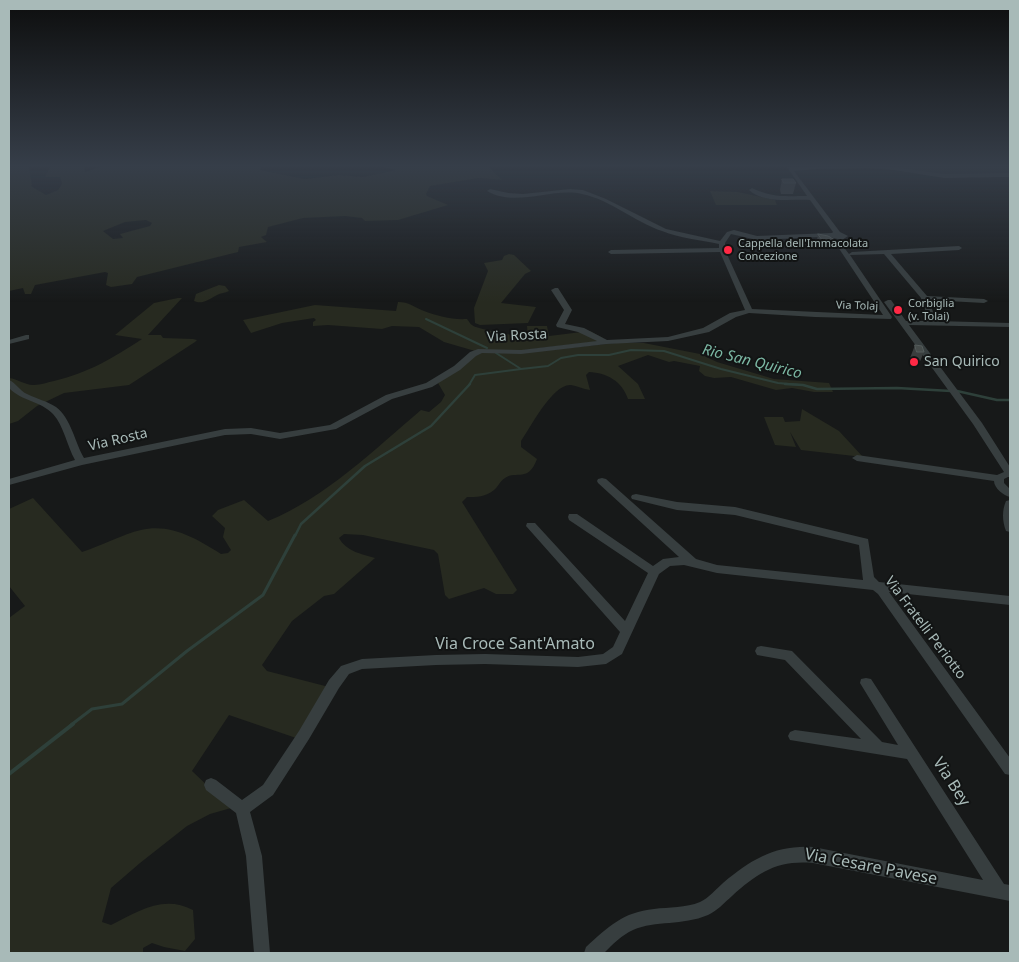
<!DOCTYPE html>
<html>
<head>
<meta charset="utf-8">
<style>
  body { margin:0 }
  #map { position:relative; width:1019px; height:962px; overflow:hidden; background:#171919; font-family:"Noto Sans",sans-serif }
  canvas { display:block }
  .frame { position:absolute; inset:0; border:10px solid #a8bab8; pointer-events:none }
</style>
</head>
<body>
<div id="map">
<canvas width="1019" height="962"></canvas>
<div class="frame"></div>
</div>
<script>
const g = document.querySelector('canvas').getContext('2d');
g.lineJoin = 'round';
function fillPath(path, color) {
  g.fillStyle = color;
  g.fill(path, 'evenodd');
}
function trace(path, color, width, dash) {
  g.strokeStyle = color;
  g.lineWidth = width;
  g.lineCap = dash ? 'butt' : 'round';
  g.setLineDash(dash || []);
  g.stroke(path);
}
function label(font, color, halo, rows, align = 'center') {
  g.font = font + ' "Noto Sans",sans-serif';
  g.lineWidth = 4;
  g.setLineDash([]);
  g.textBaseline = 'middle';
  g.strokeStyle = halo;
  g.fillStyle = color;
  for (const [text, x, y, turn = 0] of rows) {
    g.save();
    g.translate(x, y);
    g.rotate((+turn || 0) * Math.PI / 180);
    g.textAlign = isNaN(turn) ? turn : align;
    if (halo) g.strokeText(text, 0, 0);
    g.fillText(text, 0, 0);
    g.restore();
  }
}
const built = new Path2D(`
  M819 167H1010V176L945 178 896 170 867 168 820 169Z`);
const green = new Path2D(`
  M9 167H29L32 185 31 186 46 195 58 190 62 184 60 177H45L50 167H84L85 172 101 167H261L260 170 305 179 339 175 363 177 396 170 384 167H489L502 180 479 178 430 186 426 194 427 196 448 205 398 220 365 221 362 218 345 216 303 218 268 227 266 235 261 237 267 242 239 247 238 252 137 277 132 284 111 287 106 285 108 273 105 272 35 285 31 294H25L23 288 9 291ZM146 220 152 223 150 226 120 234 123 238 113 239 103 231 125 222Z
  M710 191 738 192 775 200 777 205H716Z
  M509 254 514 255 531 271 525 274 501 303 536 307 528 323 480 325 475 323 474 308 488 271 484 263 502 260 504 256Z
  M219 285 225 286 229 291C225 293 221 293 217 295 209 299 203 305 194 301L196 294Z
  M178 298H182L148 335H161L163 338 193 339 197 340 195 342 129 385 64 393 37 406 18 421 9 424V378C18 379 27 386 34 385 41 385 48 382 54 381 90 372 111 359 142 339L115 335 154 303Z
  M398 302C409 302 414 307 424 311 438 316 452 320 467 319 469 321 470 324 472 325 475 329 521 337 528 337L527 326H547L549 336 590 331 603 338V341L524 350 475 351 444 342 419 327 392 326 382 329 328 325 313 326V322L316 320 314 318 282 323 251 333 243 320 315 305 396 311Z
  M616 343H644L700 354 717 362 774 379 829 383 833 392H814L792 388 776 390 731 377 714 378 705 376 699 371 700 366 674 361 669 362 648 355 618 366 638 384 645 399H628C622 381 607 373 589 372L586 375 590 390C583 389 577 386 571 385 553 383 530 428 521 441V447L537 459C528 483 517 470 505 478 500 481 498 487 494 490 486 497 476 497 467 497L462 502 517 590 513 594H496L484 588 449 599 445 595 438 554 434 550 363 535 344 534 339 538C346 551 361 554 375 558L334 594 324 596 292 621 262 665 267 671 329 687 299 739 229 715 192 771 231 808 210 814 187 826 140 863 111 888 102 922 111 925C137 912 163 894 193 910L195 939 185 951 164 947 152 943 143 948V953H9V618L25 606 9 586V509L33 498 82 552C101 546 123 534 141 530 171 523 197 539 221 554L228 553 231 550 223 537 225 528 212 516 218 510 244 500 268 521C325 498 375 449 421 410L429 412 441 402 445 395 438 383 476 355 483 352 520 353Z
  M802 409 839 431 863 457 801 450 790 432 796 447 775 445 764 417H783L785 422 800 421Z`);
const streamFar3 = new Path2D(`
  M426 319 487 348
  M496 353 521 369 548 366 561 358 578 355H609L631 350 664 351 721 369 778 383 801 385
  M469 385 475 375 521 369`);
const streamFar2 = new Path2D(`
  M785 384 803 385 817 389 897 388 951 391
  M957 391 997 400H1010
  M295 536 301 524 365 466 431 426 470 384`);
const streamFar1 = new Path2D(`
  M71 725 92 709 122 704 187 651 263 595 295 535`);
const stream = new Path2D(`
  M9 774 73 724`);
const minor = new Path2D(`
  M787 167H839L794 171 840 232 848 236 842 240 829 237 842 245 849 254 852 252 959 246 962 248 959 250 891 254 927 296 984 299 988 301 984 303 929 300 936 321 1010 323V327L909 325 982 423 1010 467V477H1008L1004 479V483L1010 489V497C1004 496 994 488 994 481L857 461 852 458 857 455 997 475 1004 472 973 424 884 302 888 300H891L906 321H929L921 298 884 254 850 255 892 317 891 319 815 317 749 313 736 317 709 332 668 341 607 344 521 354 482 353 476 356 460 370 432 387 392 399 336 429 280 439 251 434 225 435 82 465 9 485V479L75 460C67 446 64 426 53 414 41 401 21 401 9 388V380C16 383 20 391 27 394 37 399 47 401 56 407 71 418 75 443 84 458L225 429 251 428 280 433 330 425 386 395 426 383 454 366 470 352 478 349 521 350 597 341 578 332 557 327 556 325 564 310 551 290 555 288H558L572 310 565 324 584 328 607 340 668 337 703 328 730 313 745 310 720 252 611 254 608 252 611 250 719 248V244C700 240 680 238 662 231 635 222 611 200 582 194 552 187 516 208 487 191L490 189 508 193 523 194 570 189 583 190 606 199 666 229 720 241 727 232 734 230 757 236 832 233 833 232 810 200C791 199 764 204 749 190L752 188C773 198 785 196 807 196ZM731 234 757 240 821 237 838 247 883 315 752 309 725 250V243Z
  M875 167H892L944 174 1010 173V177L944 178Z
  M26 335H29V339L9 344V340Z
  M602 478 606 479 696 559 717 565 863 580 859 545 735 515 677 510 632 499 631 497 632 495 636 494 677 502 735 507 868 539 874 577 879 582 1010 596V605L889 592 1010 758V775L1005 774 878 594 873 590 717 573 684 565 670 566 659 574 622 654 606 664 578 667 485 664 436 665 362 669 349 674 339 688 309 739 273 795 250 812 262 856 270 953H254L246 856 236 813 206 790 204 785 206 780 211 778 216 780 242 800 263 785 299 731 329 680 341 666 362 659 436 655 485 654 578 657 603 654 613 647 620 632 526 526 527 523H535L625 621 648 573 569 520 568 517 569 514H577L653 566 663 559 679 557 598 483 597 481 598 479Z
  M1010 500V532L1006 531C1002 521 1002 510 1006 501Z
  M761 646 792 651 882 742 898 745 860 683 861 679 866 678 871 679 1004 884 1010 885V901L813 863C776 860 758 873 732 896 724 903 717 911 708 915 682 926 656 920 633 930 622 935 613 944 604 953H584L586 947C608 927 623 912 654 909 669 907 686 908 700 902 709 898 716 889 723 883 752 859 775 845 813 847L983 880 907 759 790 740 788 736 790 732 795 730 861 739 785 660 757 655 755 651 757 647Z`);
const wall = new Path2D(`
  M782 179 796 183 793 194H781L780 190Z
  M818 234 834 247 823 248 817 240Z
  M915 345 924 352 918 366 912 365 910 358Z`);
const shadedWall = new Path2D(`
  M835 240 834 247 823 248 824 242Z`);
const building = new Path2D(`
  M782 179H793L796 183H784Z
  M818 234 828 236 835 240 824 242Z
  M915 345 922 346 924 352H917Z`);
const markers = [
  [728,250,5,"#ff2945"],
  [898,310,5,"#ff2945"],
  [914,362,5,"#ff2945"]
];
const farPoinames = [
  ["Cappella dell'Immacolata",738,244],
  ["Concezione",738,257],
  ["Corbiglia",908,304],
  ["(v. Tolai)",908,317]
];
const farStreetnames = [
  ["Via Tolaj",857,306,2]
];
const streetNames = [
  ["Via Rosta",517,336,-3],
  ["Via Rosta",118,440,-13],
  ["Via Fratelli Periotto",925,628,53]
];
const poiNames = [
  ["San Quirico",924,362]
];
const waterNames = [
  ["Rio San Quirico",752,362,14]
];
const nearStreetnames = [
  ["Via Croce Sant'Amato",515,644],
  ["Via Bey",951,782,57],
  ["Via Cesare Pavese",871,867,11]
];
fillPath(built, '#232626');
fillPath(green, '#272a20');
trace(streamFar3, '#2e403a', 2);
trace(streamFar2, '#2e403a', 2.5);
trace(streamFar1, '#2e403a', 3);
trace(stream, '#2e403a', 4);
fillPath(minor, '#373e3f');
fillPath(wall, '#3a3e3e');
fillPath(shadedWall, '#272a2a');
fillPath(building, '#464c4b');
trace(building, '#555d5c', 1);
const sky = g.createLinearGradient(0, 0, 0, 302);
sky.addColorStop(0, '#0d0e0e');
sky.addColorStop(0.55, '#363e49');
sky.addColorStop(1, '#363e4900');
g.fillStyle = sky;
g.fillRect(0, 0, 1019, 302);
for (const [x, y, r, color] of markers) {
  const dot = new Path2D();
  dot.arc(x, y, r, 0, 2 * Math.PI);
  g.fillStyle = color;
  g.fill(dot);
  trace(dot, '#121414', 2);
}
label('11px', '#a8bab8', '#121414', farPoinames, 'left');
label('11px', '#a8bab8', '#121414', farStreetnames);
label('14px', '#a8bab8', '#121414', streetNames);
label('14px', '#a8bab8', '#121414', poiNames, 'left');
label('italic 15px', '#7cb8a4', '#121414', waterNames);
label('16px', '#a8bab8', '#121414', nearStreetnames);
</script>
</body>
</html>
